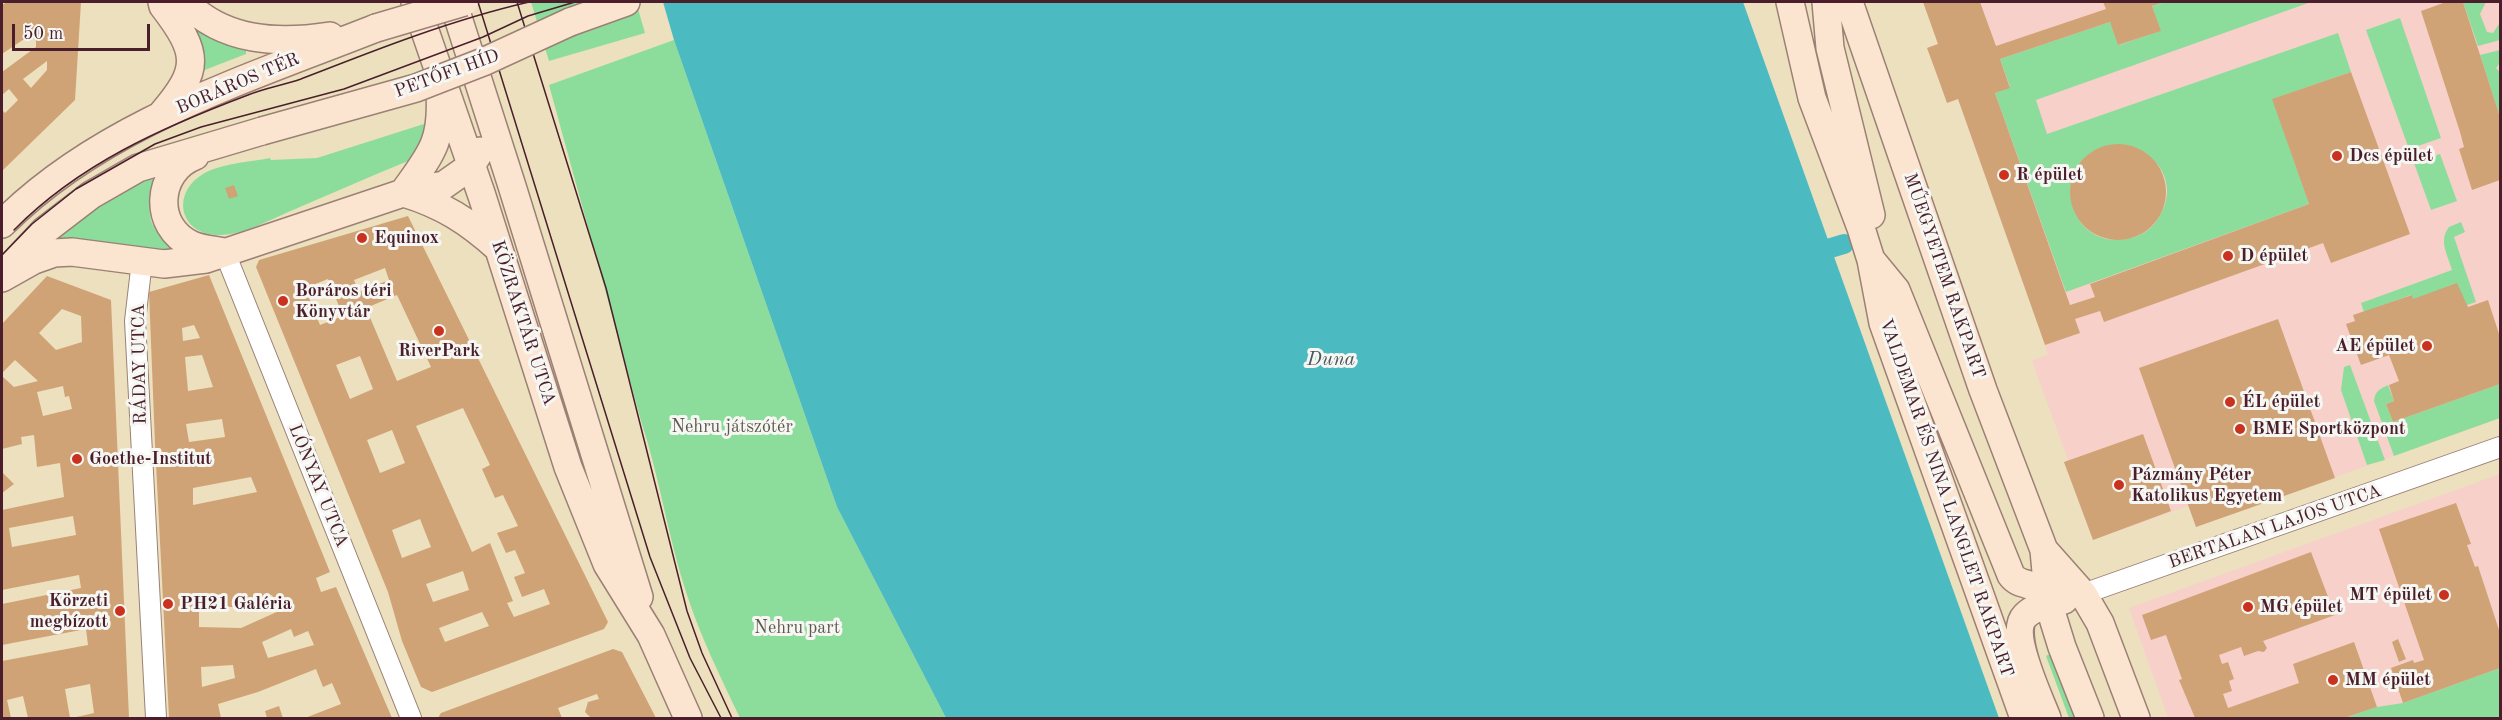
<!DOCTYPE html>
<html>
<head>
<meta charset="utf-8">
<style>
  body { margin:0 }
  #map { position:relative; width:2502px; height:720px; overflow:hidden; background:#ece0bf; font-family:"Old Standard TT",serif }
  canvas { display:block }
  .frame { position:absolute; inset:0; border:3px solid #4a1f2b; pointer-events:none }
  .scale { position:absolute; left:12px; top:24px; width:138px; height:27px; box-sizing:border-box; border:3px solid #4a1f2b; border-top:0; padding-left:8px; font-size:18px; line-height:21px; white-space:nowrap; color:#4a1f2b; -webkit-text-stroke:4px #f6f6f2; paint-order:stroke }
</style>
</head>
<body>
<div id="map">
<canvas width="2502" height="720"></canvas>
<div class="frame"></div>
<div class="scale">50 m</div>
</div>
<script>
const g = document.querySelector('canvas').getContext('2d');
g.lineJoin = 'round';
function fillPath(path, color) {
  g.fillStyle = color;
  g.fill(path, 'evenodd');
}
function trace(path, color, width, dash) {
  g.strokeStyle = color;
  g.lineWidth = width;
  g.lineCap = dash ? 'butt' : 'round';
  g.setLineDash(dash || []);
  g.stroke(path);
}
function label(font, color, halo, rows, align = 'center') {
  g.font = font + ' "Old Standard TT",serif';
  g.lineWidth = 6;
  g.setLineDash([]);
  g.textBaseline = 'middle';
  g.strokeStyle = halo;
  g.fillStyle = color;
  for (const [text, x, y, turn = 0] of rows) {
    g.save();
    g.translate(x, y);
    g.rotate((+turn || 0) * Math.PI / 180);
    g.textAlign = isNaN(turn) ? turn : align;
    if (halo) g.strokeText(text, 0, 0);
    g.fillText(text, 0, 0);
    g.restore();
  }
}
const built = new Path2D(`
  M1923 2H2500V418L2196 527 2188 506 2093 540 2064 462 2068 460 2032 361 2048 354 1958 99 1947 103 1937 75 1927 48 1938 43Z
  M2500 474V718H2168L2129 608Z`);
const green = new Path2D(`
  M531 2H636L645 33 549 61Z
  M2165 2H2311L2036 100 2047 134 2338 33 2351 72 2273 99 2309 204 2066 292 1995 93 2010 87 2000 59 2110 22 2119 45 2160 31 2152 6ZM2111 145C2150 142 2183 180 2159 217 2153 228 2142 236 2130 238 2068 254 2044 160 2111 145Z
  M2463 2H2486L2480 14 2487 32 2493 33 2499 24 2500 40 2478 46Z
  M184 18C205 35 219 44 246 50V54L197 73Z
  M2400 18 2441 138 2409 149 2366 30Z
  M674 40 837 507 946 718H740C721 678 701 638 687 595 668 538 660 478 641 421L549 85Z
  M2500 50V63L2496 68 2500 72V117L2480 55Z
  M427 123 419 144 408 161C369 177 332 193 293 210 271 219 244 235 220 235 180 236 170 194 203 174 222 163 250 162 270 158L271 160 317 158Z
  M2440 154 2457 201 2431 210 2414 163Z
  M143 174 156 182C141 224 154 230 182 258L49 243 105 197Z
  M2461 222 2465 232 2454 237 2476 302 2467 305 2413 299 2411 295 2364 312 2361 303 2452 270C2448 255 2438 241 2449 227Z
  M2350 365 2385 460 2367 465 2341 390 2344 367Z
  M2500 384V418L2394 456 2374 401C2375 391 2380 389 2388 385L2394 401 2386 404 2393 422Z
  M2053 652 2077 718H2069L2046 656Z
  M2500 668V718H2344L2377 707 2403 703Z`);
const water = new Path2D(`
  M663 2H1743L1999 718H946L837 507 674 40Z`);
const canal = new Path2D(`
  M1804 256 1844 244`);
const building = new Path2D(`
  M7 2H81L75 100 2 171V110L5 113 18 100 9 89 2 95V72L36 47V31L2 54V5ZM47 61V70L31 88 23 79Z
  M1923 2H1980L1996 46 2106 9 2103 2H2164L2152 6 2161 31 2118 45 2110 22 2000 59 2010 88 1995 93 2070 305 2095 297 2090 284 2309 204 2272 99 2351 72 2410 234 2331 263 2323 243 2104 322 2100 311 2075 319 2080 333 2045 345 1958 99 1947 103 1937 75 1927 48 1938 44Z
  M2446 2H2463L2500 117V180L2472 190 2459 149 2464 147 2460 132 2421 11Z
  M2070 192a48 48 0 1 1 96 0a48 48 0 1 1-96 0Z
  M234 185 238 196 229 199 225 188Z
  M408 216 608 622 604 629 432 692 421 687 402 641 388 592 256 267 259 260ZM385 268 389 280 359 292 354 280ZM328 279 343 316 320 325 305 288ZM397 295 431 367 397 381 366 308ZM360 356 373 389 350 399 336 365ZM463 408 490 465 482 469 495 498 503 495 518 526 497 533 506 553 515 550 525 573 514 577 522 597 544 589 550 604 514 617 507 603 513 601 490 543 472 552 416 426ZM392 430 405 463 380 473 367 440ZM420 519 431 547 402 558 392 530ZM463 571 469 590 433 602 426 584ZM482 612 489 626 445 642 439 628Z
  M209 275 330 572 316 578 321 592 336 587 392 718H305L341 704 332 683 323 687 316 669 258 692 218 704 221 718H169L155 444 149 292ZM194 325 200 338 183 341 182 328ZM202 355 213 387 188 391 185 357ZM222 419 225 437 189 442 186 424ZM251 477 257 492 193 505V488ZM272 595 279 611 241 628 199 627V607H235ZM291 629 294 637 308 631 314 645 268 658 262 642ZM233 665 235 678 202 687 201 667Z
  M47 276 111 300 129 718H72L94 713 90 684 65 689 70 718H28L23 696 7 700 11 718H2V661L88 645 86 629 2 645V604L81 588 79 575 2 590V510L64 497 60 463 37 467 34 435 21 437 22 444 2 449V376L14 387 38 381 15 360 2 373V324ZM62 309 81 316 82 342 56 350 39 333ZM63 386 65 397 69 396 72 409 43 416 37 392ZM73 516 76 535 12 547 9 528Z
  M2457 283 2468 307 2488 300 2500 337V384L2393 422 2386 404 2394 401 2389 385 2399 381 2389 355 2361 365 2346 324 2355 321 2353 315 2412 295 2413 299Z
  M2278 319 2335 478 2196 527 2139 368Z
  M2143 434 2171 511 2093 540 2064 462Z
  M2 472 14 484 2 493Z
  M2456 503 2471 544 2467 545 2475 567 2478 566 2500 633V668L2403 703 2391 668 2413 660 2414 663 2424 660 2379 529Z
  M2311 552 2335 615 2263 641 2267 648 2264 652 2258 651 2244 656 2241 647 2219 655 2222 664 2228 662 2234 679 2229 681 2232 691 2223 694 2228 708 2299 683 2293 664 2354 642 2377 707 2344 718H2195L2179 680 2182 679 2166 635 2151 640 2142 615Z
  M2398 639 2406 659 2399 662 2392 642Z
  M613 649 622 652 656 718H591L585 712 588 702 599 699 597 694 558 708 562 718H438L441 713Z
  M279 706 283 718H267L265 711Z`);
const street = new Path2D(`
  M225 253 411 718
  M142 261 135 321 156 718
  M2083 594 2500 447`);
const secondary = new Path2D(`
  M185 2C224 42 278 44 330 36
  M415 2 482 196 568 467 607 564 651 635 688 718
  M453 2 512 186 639 597
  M1790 2 1812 98 1861 228 1871 260 1883 323 2024 718
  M1826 2 1830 48 1871 215
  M1849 2 1983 390 2044 550 2049 605 2062 647 2090 718
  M570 22 626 2
  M161 115C201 69 199 53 163 6L162 2
  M195 156C156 171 152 227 192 245 201 249 214 250 224 252
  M403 193C430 155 443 143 440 94
  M404 193C443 205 468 221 498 248
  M2 224C101 124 247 79 376 28
  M1873 262 1896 290 2011 575C2018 585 2028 582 2037 589 2042 593 2046 600 2049 605
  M11 266 44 231 91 195 138 168 262 131
  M2 278 34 260 54 253 72 252 164 264 206 259 403 193 444 185 471 166 480 151
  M2044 550 2083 594 2100 623 2136 718
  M2047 718C2039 697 2008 633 2025 616 2034 606 2052 604 2064 600`);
const tram = new Path2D(`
  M478 2 650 557 690 658 721 718
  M517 2 606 288 687 611 702 653 732 718
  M14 230C79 164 163 127 248 95 265 88 284 85 301 79 375 50 451 20 529 2
  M2 255 32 224 76 189 155 144 201 127 344 89 483 37 528 16 575 2`);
const secondaryBridge = new Path2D(`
  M376 28 464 2
  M262 131 416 88 483 62 570 22`);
const markers = [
  [2337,156,6,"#c8321e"],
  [2004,175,6,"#c8321e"],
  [362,238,6,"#c8321e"],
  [2228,256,6,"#c8321e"],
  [283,301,6,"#c8321e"],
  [439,331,6,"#c8321e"],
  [2427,346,6,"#c8321e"],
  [2230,402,6,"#c8321e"],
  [2240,429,6,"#c8321e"],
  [77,459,6,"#c8321e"],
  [2119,485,6,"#c8321e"],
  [2444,595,6,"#c8321e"],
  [168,604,6,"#c8321e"],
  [2248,607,6,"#c8321e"],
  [120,611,6,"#c8321e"],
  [2333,680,6,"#c8321e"]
];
const streetNames = [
  ["PETŐFI HÍD",447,74,-20],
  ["BORÁROS TÉR",238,84,-23],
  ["MŰEGYETEM RAKPART",1944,276,71],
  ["KÖZRAKTÁR UTCA",523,323,72],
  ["RÁDAY UTCA",140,364,-91],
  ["LÓNYAY UTCA",318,486,68],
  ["VALDEMAR ÉS NINA LANGLET RAKPART",1946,498,71],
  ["BERTALAN LAJOS UTCA",2275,527,-19]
];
const poiNames = [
  ["Dcs épület",2349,156],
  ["R épület",2016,175],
  ["Equinox",374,238],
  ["D épület",2240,256],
  ["Boráros téri",295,291],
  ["Könyvtár",295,312],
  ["AE épület",2415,346,"right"],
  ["RiverPark",439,351,"center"],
  ["ÉL épület",2242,402],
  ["BME Sportközpont",2252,429],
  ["Goethe-Institut",89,459],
  ["Pázmány Péter",2131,475],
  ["Katolikus Egyetem",2131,496],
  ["MT épület",2432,595,"right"],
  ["Körzeti",108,601,"right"],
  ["megbízott",108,622,"right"],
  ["PH21 Galéria",180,604],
  ["MG épület",2260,607],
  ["MM épület",2345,680]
];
const parkNames = [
  ["Nehru játszótér",732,427],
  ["Nehru part",797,628]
];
const waterNames = [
  ["Duna",1331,360]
];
fillPath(built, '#f7d0ca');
fillPath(green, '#8cdd9c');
fillPath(water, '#4cbbc1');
trace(canal, '#4cbbc1', 20);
fillPath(building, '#d0a376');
trace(street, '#9b8075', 22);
trace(secondary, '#9b8075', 30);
trace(street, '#fff', 20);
trace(secondary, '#fce5d0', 27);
trace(tram, '#4a1f2b', 1.5);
trace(secondaryBridge, '#9b8075', 30, []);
trace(secondaryBridge, '#fce5d0', 27);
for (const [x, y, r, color] of markers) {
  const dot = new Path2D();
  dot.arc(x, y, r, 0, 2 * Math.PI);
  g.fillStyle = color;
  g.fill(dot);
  trace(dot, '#f6f6f2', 2);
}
label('18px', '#4a1f2b', '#f6f6f2', streetNames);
label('bold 18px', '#4a1f2b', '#f6f6f2', poiNames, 'left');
label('18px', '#5e584d', '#f6f6f2', parkNames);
label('italic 20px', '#4b5660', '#f6f6f2', waterNames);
</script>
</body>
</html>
